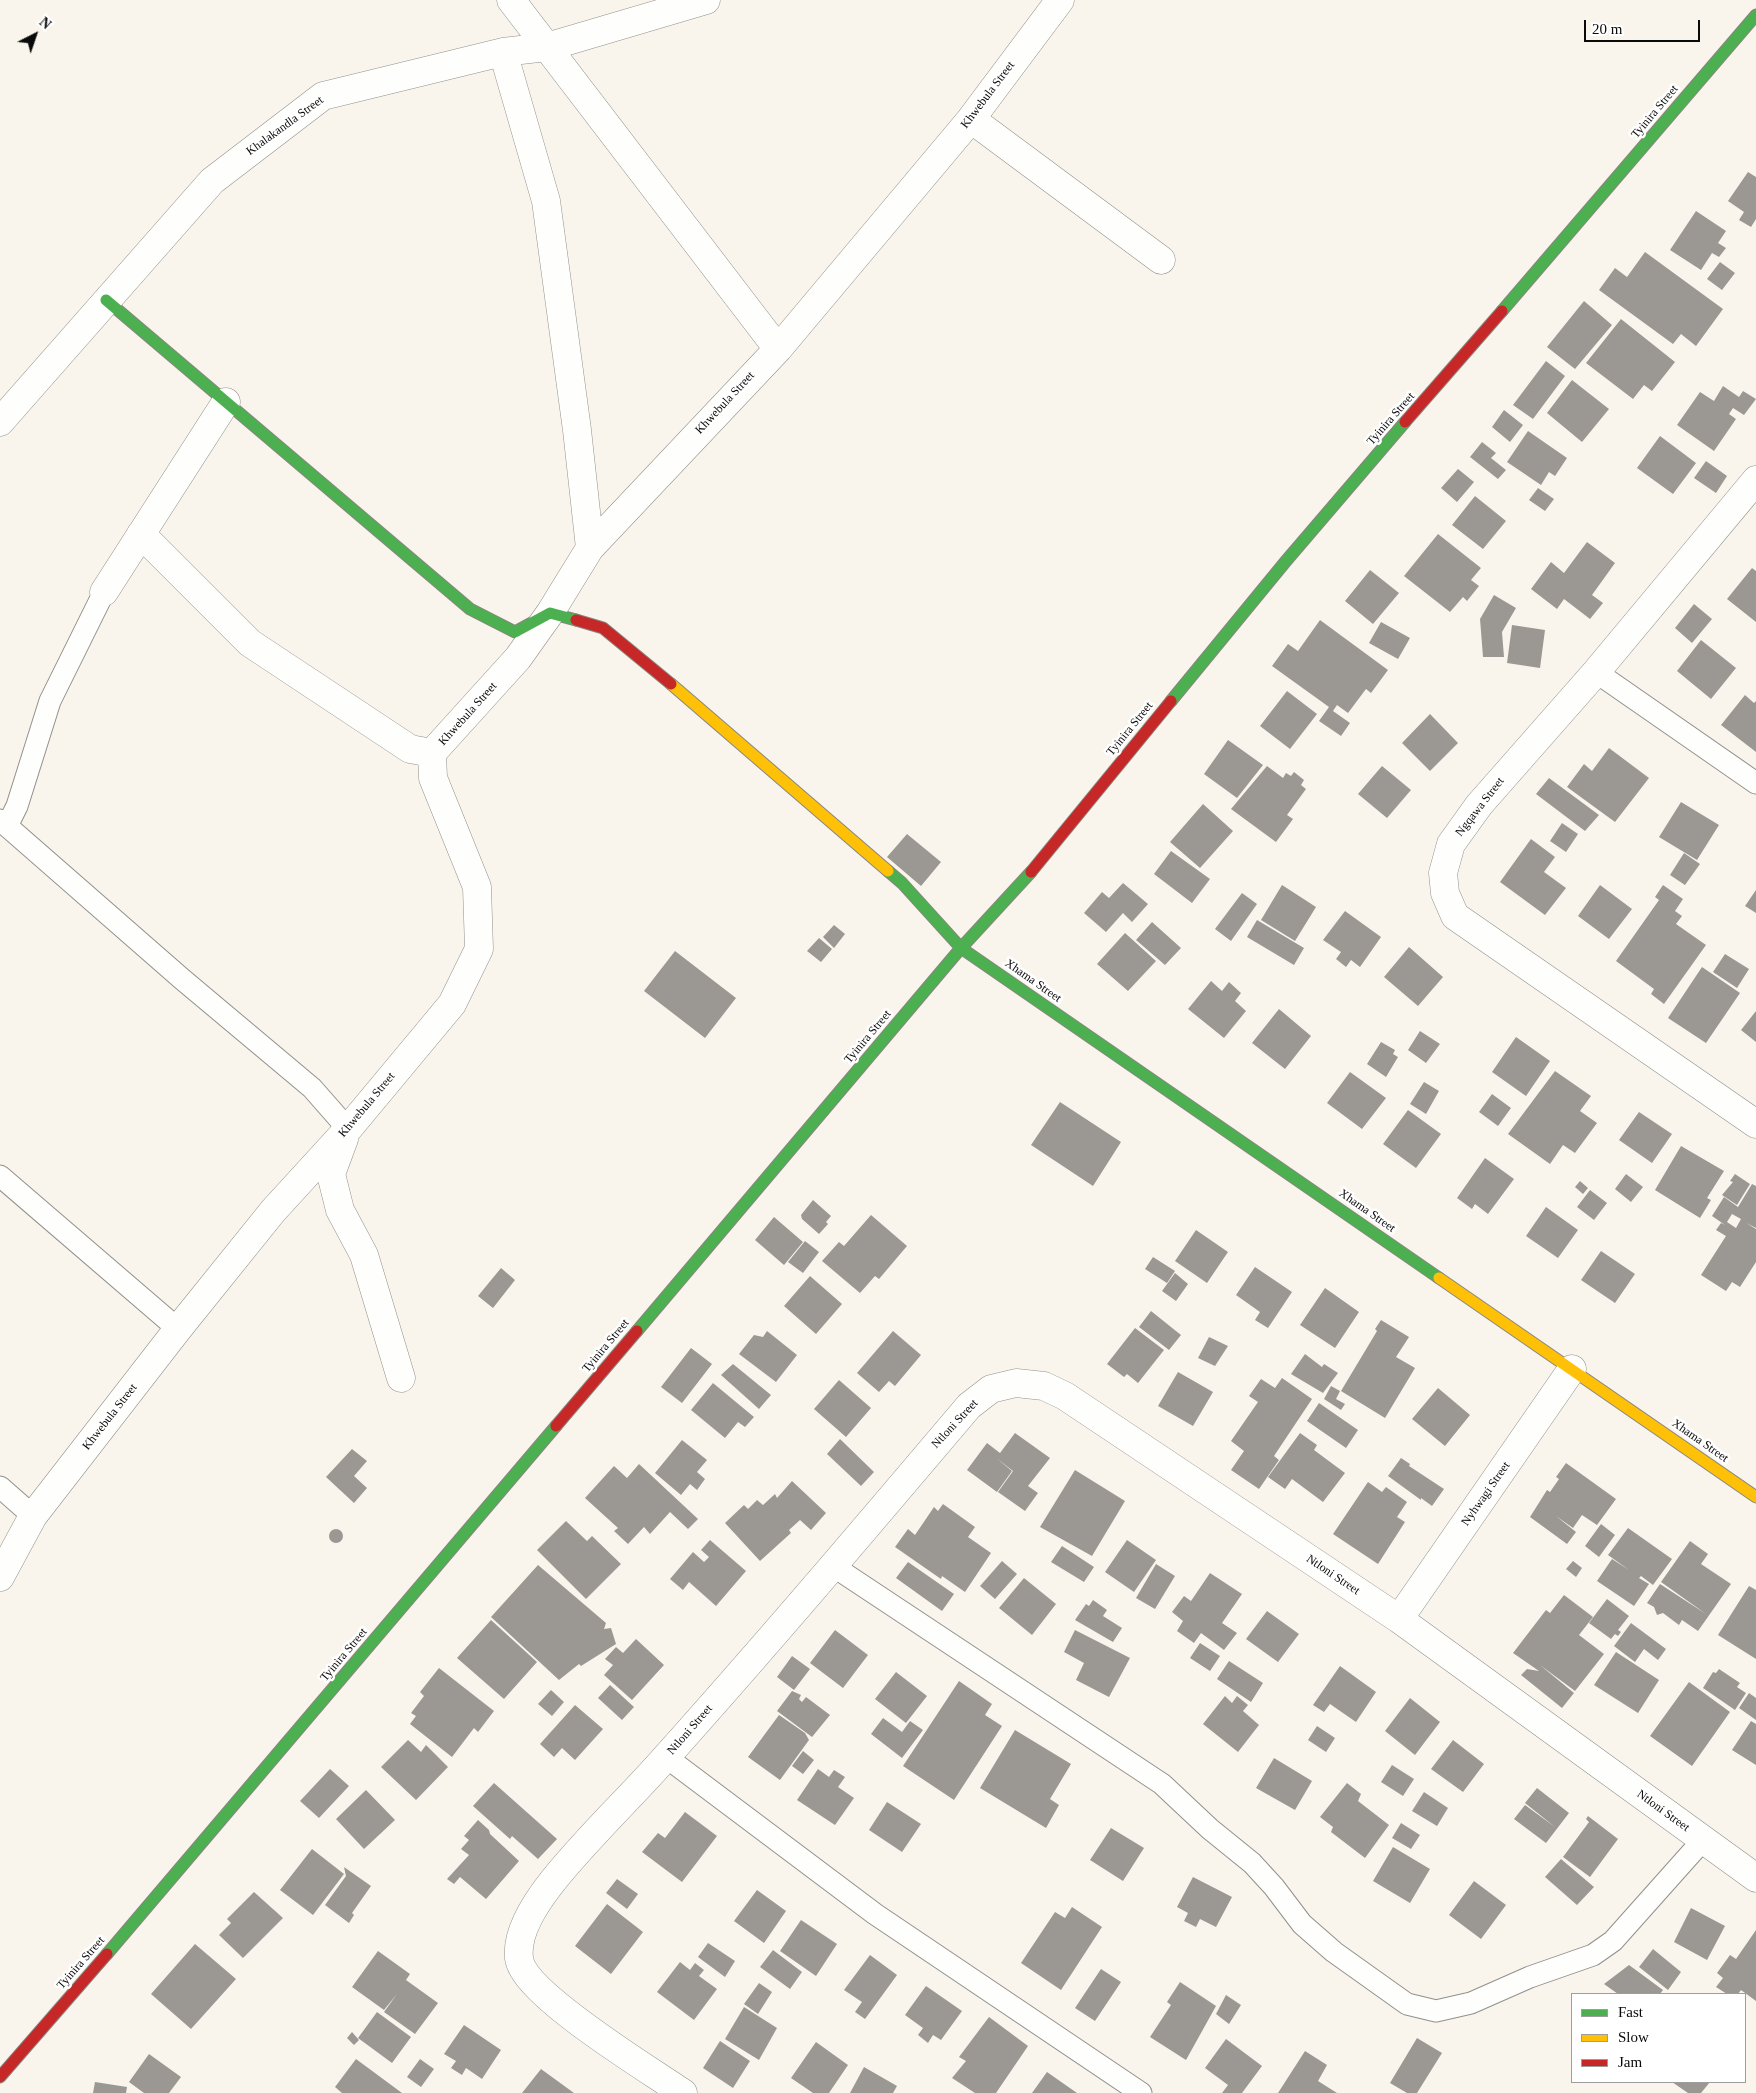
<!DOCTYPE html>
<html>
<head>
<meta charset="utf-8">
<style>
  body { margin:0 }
  #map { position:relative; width:1756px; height:2093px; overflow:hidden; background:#f9f5ec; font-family:Georgia,serif }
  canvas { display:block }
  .legend { position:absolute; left:1571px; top:1993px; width:175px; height:90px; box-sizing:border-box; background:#fff; border:1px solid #9d9d9d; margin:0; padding:6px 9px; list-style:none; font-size:15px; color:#0a0a0a }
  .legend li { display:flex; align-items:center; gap:10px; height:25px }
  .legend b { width:25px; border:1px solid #9d9d9d }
  .north { position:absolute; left:10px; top:10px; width:50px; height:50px; -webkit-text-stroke:4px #fff; paint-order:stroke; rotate:41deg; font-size:14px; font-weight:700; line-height:20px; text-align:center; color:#0a0a0a }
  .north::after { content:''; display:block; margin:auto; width:18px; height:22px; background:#0a0a0a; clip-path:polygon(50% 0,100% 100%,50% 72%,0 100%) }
  .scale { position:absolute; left:1584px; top:20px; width:116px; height:22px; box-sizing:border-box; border:2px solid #0a0a0a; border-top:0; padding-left:6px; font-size:15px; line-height:18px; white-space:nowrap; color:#0a0a0a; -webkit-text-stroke:4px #fff; paint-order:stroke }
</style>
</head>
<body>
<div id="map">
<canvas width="1756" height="2093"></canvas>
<ul class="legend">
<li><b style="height:6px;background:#4caf50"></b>Fast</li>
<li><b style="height:6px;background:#ffc107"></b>Slow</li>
<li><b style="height:6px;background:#c62828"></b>Jam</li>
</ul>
<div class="north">N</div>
<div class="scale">20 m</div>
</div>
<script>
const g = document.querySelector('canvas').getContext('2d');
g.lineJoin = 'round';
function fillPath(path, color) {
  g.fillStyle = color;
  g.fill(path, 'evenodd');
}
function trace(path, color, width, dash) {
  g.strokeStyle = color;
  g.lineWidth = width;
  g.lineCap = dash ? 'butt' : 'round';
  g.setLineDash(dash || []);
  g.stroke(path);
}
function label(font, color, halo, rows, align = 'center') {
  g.font = font + ' Georgia,serif';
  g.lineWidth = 5;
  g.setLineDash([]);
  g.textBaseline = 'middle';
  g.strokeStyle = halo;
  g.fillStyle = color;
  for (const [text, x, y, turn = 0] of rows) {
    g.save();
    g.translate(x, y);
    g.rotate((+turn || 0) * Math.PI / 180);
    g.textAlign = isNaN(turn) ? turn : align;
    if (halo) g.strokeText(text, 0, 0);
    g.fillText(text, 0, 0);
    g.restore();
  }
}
const building = new Path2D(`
  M1748 172 1756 177V219L1751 227 1739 220 1744 212 1728 201Z
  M1696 211 1726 231 1718 243 1726 248 1719 257 1712 253 1701 270 1670 250Z
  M1645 252 1723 309 1696 346 1681 334 1673 344 1599 290 1615 268 1627 277Z
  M1720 262 1735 273 1722 290 1707 279Z
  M1584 301 1612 325 1575 369 1547 347Z
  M1621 319 1675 362 1652 391 1644 385 1633 399 1586 363Z
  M1546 361 1565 376 1533 419 1513 405Z
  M1572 380 1609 409 1582 442 1547 413Z
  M1723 386 1739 397 1743 391 1756 399 1744 415 1733 408 1729 414 1736 419 1714 451 1677 425 1700 392 1714 401Z
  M1504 410 1523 425 1510 442 1492 427Z
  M1528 431 1567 458 1555 476 1549 472 1541 485 1507 462Z
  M1660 436 1696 463 1673 494 1637 468Z
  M1482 442 1496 453 1491 458 1506 470 1498 479 1470 457Z
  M1706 461 1727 476 1716 493 1694 478Z
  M1458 469 1474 482 1457 502 1441 488Z
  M1538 488 1554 499 1545 511 1529 500Z
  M1475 496 1506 521 1483 549 1452 525Z
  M1438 534 1481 568 1471 580 1479 586 1467 601 1463 597 1450 612 1404 576Z
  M1587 542 1615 563 1592 595 1603 603 1590 619 1564 599 1557 609 1531 589 1551 562 1564 573Z
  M1752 568 1756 571V622L1727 599Z
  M1370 570 1399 593 1373 624 1345 601Z
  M1494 595 1516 608 1502 632 1504 657H1483L1480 619Z
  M1694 604 1712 619 1692 643 1675 628Z
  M1320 620 1388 670 1371 693 1366 689 1348 713 1337 705 1333 711 1350 723 1341 736 1319 721 1329 707 1272 666 1288 644 1298 651Z
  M1381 622 1410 638 1398 659 1369 643Z
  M1512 625 1545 630 1540 668 1507 663Z
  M1701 640 1736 668 1711 699 1677 671Z
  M1287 691 1317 714 1290 749 1260 726Z
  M1745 695 1754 703 1756 701V752L1721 725Z
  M1430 714 1458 743 1430 771 1402 743Z
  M1228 740 1263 765 1237 798 1204 774Z
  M1609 748 1649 778 1615 822 1567 787 1584 764 1592 771Z
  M1267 766 1283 778 1286 773 1291 776 1294 772 1304 780 1301 785 1306 789 1287 815 1293 819 1276 842 1231 809Z
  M1382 766 1411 790 1387 818 1358 794Z
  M1549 778 1599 815 1585 831 1536 794Z
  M1681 802 1719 825 1697 860 1659 837Z
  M1203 804 1233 831 1200 868 1170 842Z
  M1562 823 1578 834 1566 852 1550 841Z
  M907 834 941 862 921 886 887 857Z
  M1531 839 1555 857 1544 872 1566 888 1545 915 1500 882Z
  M1171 851 1210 879 1192 903 1154 874Z
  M1684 853 1700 864 1685 885 1670 875Z
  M1123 883 1148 904 1132 922 1123 913 1106 932 1084 913 1102 892 1109 898Z
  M1282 885 1316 907 1295 941 1261 920Z
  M1600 885 1632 909 1609 939 1578 916Z
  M1663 885 1683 899 1675 911 1682 916 1676 924 1706 945 1664 1004 1651 994 1654 989 1616 961 1659 900 1655 897Z
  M1756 890V913L1745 906Z
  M1242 893 1257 904 1231 941 1215 929Z
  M1345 911 1381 937 1360 967 1351 960 1346 967 1336 959 1341 952 1323 940Z
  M1257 920 1304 948 1294 965 1247 937Z
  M1152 922 1181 948 1165 965 1136 940Z
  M834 925 845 934 834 948 823 937Z
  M1125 933 1156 961 1128 991 1097 964Z
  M819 938 832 949 821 962 807 951Z
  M1409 947 1443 977 1418 1006 1384 977Z
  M675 951 736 998 705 1038 644 991Z
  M1725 954 1749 969 1737 988 1713 972Z
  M1702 967 1740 993 1706 1043 1668 1018Z
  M1211 981 1222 991 1229 982 1241 993 1235 1001 1246 1011 1224 1038 1188 1009Z
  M1279 1009 1311 1036 1285 1069 1252 1043Z
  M1756 1011V1042L1741 1030Z
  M1420 1031 1440 1044 1426 1063 1408 1050Z
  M1516 1037 1550 1061 1526 1096 1492 1072Z
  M1381 1042 1395 1050 1393 1054 1398 1057 1386 1077 1367 1064Z
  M1555 1071 1591 1096 1580 1111 1597 1123 1575 1153 1563 1145 1550 1164 1508 1134Z
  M1350 1072 1386 1098 1362 1129 1327 1103Z
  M1424 1082 1439 1091 1426 1114 1410 1104Z
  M1492 1094 1511 1108 1498 1126 1479 1112Z
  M1060 1102 1121 1142 1093 1186 1031 1145Z
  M1408 1110 1441 1134 1416 1168 1383 1144Z
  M1639 1112 1672 1134 1652 1163 1619 1140Z
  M1681 1146 1724 1171 1707 1198 1711 1200 1700 1218 1655 1190Z
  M1485 1158 1514 1179 1488 1214 1475 1204 1472 1209 1457 1198Z
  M1626 1174 1643 1187 1631 1202 1615 1189Z
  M1735 1174 1750 1184 1737 1205 1722 1195 1733 1182 1730 1181Z
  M1580 1181 1588 1188 1583 1194 1575 1187Z
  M1752 1184 1756 1186V1228L1746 1223 1756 1229V1262L1740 1287 1732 1282 1726 1291 1701 1275 1726 1236 1716 1230 1721 1223 1725 1225 1712 1216 1724 1197 1738 1207ZM1732 1214 1741 1219 1736 1228 1727 1222Z
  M1590 1190 1607 1203 1594 1220 1577 1207Z
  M813 1200 831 1216 826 1222 828 1224 819 1234 802 1219 801 1215Z
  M1546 1207 1578 1230 1558 1258 1526 1236Z
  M871 1215 907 1246 879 1279 875 1276 860 1293 822 1261 839 1242 844 1246Z
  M774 1217 803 1242 784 1265 755 1240Z
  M1196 1230 1228 1252 1207 1283 1175 1261Z
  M805 1241 819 1252 803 1273 788 1262Z
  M1601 1251 1635 1274 1615 1303 1581 1280Z
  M1153 1257 1175 1271 1167 1283 1145 1269Z
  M1255 1267 1292 1292 1268 1328 1255 1320 1260 1312 1236 1295Z
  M501 1268 515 1280 493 1308 478 1296Z
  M1175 1273 1188 1284 1176 1301 1162 1291Z
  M810 1276 842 1304 816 1334 784 1306Z
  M1325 1288 1359 1312 1335 1348 1300 1325Z
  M1151 1311 1181 1335 1169 1350 1139 1327Z
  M1381 1320 1409 1337 1396 1357 1415 1368 1385 1418 1341 1391 1377 1331 1375 1329Z
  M1135 1328 1164 1350 1138 1383 1127 1374 1124 1377 1107 1364Z
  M767 1331 797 1355 776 1382 739 1354 754 1335 763 1337Z
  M893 1331 921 1355 895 1386 889 1381 879 1392 857 1373Z
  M1209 1337 1228 1346 1215 1366 1198 1358Z
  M691 1348 712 1364 682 1403 661 1387Z
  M1305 1354 1322 1367 1324 1364 1338 1373 1323 1393 1291 1374Z
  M733 1364 771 1395 759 1409 721 1375Z
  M1178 1372 1213 1392 1193 1426 1158 1406Z
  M1282 1378 1312 1399 1274 1456 1279 1460 1259 1489 1231 1470 1244 1451 1231 1441 1258 1402 1249 1396 1261 1379 1275 1388Z
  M839 1380 871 1408 846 1437 814 1409Z
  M713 1383 754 1417 745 1427 738 1422 725 1438 691 1410Z
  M1331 1386 1340 1391 1336 1399 1345 1404 1341 1410 1324 1399Z
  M1438 1388 1470 1415 1445 1446 1412 1419Z
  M1319 1403 1358 1430 1346 1448 1307 1421Z
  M1015 1433 1050 1458 1028 1486 1038 1493 1025 1511 998 1492 1013 1471 996 1458 1012 1471 997 1492 967 1470 987 1443 1000 1453Z
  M1300 1433 1317 1445 1314 1450 1345 1473 1323 1502 1292 1479 1285 1489 1268 1477Z
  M840 1439 874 1472 861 1486 827 1454Z
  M682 1440 707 1460 697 1472 705 1479 697 1490 690 1484 681 1495 655 1473Z
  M352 1449 367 1461 354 1476 367 1488 354 1503 326 1477Z
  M1401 1458 1410 1464 1409 1466 1444 1489 1432 1506 1421 1498V1500L1388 1476Z
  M1566 1463 1616 1499 1597 1525 1582 1515 1573 1528 1556 1516 1576 1532 1567 1544 1530 1517 1547 1490 1550 1492 1559 1479 1556 1477Z
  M639 1464 698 1519 688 1529 670 1512 650 1534 644 1527 628 1544 614 1531 618 1528 585 1498 614 1466 627 1478Z
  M1075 1470 1125 1501 1092 1556 1040 1527Z
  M792 1481 826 1513 811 1530 800 1520 789 1530 791 1533 760 1561 725 1523 744 1505 748 1509 757 1500 763 1505 775 1494 777 1498Z
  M1368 1482 1382 1492 1386 1487 1407 1502 1397 1517 1405 1522 1378 1564 1333 1534Z
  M943 1504 975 1527 968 1537 991 1553 965 1592 942 1576 941 1579 895 1547 908 1529 915 1535 934 1507 938 1511Z
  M566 1521 587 1541 592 1536 621 1564 586 1599 537 1550Z
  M1601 1524 1615 1535 1599 1557 1585 1546Z
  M1628 1528 1672 1559 1653 1585 1641 1576 1639 1578 1649 1584 1634 1606 1597 1581 1612 1559 1629 1570 1608 1555Z
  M329 1536a7 7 0 1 1 14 0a7 7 0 1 1-14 0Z
  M710 1540 746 1571 716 1606 689 1582 683 1590 670 1579 693 1552 704 1562 709 1557 701 1550Z
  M1127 1540 1156 1560 1134 1592 1105 1572Z
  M1690 1541 1708 1554 1701 1564 1731 1584 1698 1631 1682 1620 1679 1625 1663 1613 1657 1615 1654 1607 1647 1603 1660 1584 1706 1614 1661 1582Z
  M1062 1546 1094 1567 1084 1582 1051 1562Z
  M1002 1561 1017 1574 995 1599 980 1586Z
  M1573 1561 1582 1568 1576 1577 1566 1569Z
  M908 1562 954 1594 942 1611 896 1578Z
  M1156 1564 1175 1576 1155 1609 1136 1598Z
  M538 1565 606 1623 604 1629 611 1628 616 1644 581 1666 579 1664 559 1680 491 1617Z
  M1210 1573 1242 1594 1222 1623 1237 1633 1224 1650 1201 1633 1194 1643 1177 1631 1183 1621 1172 1612 1184 1596 1191 1601Z
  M1024 1578 1056 1604 1032 1635 999 1608Z
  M1749 1586 1756 1590V1659L1718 1635Z
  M1564 1595 1593 1617 1579 1635 1604 1654 1575 1691 1540 1665 1574 1693 1562 1708 1521 1675 1527 1669 1539 1671 1513 1653 1546 1610 1550 1613Z
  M1607 1599 1629 1616 1618 1630 1621 1632 1618 1636 1615 1634 1611 1639 1589 1623Z
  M1093 1600 1107 1610 1103 1616 1122 1628 1113 1642 1075 1620 1086 1604 1089 1606Z
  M1267 1611 1299 1634 1278 1662 1246 1639Z
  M491 1620 537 1662 504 1699 457 1658Z
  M1631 1623 1666 1649 1658 1660 1644 1649 1635 1662 1614 1646Z
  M835 1630 868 1655 843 1688 810 1663Z
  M1075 1630 1130 1658 1109 1697 1076 1680 1084 1663 1064 1652Z
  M636 1639 664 1665 632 1700 604 1675 613 1665 605 1659 616 1647 623 1653Z
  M1200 1643 1220 1656 1210 1671 1190 1658Z
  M1616 1652 1659 1680 1638 1713 1594 1685Z
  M792 1656 810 1669 794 1690 777 1677Z
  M1229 1661 1263 1683 1251 1702 1217 1679Z
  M1340 1666 1376 1692 1356 1722 1330 1704 1324 1712 1313 1705Z
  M439 1668 494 1711 478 1732 474 1728 452 1757 410 1724 416 1716 411 1713 424 1696 420 1692Z
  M1719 1669 1740 1683 1737 1687 1746 1693 1735 1710 1703 1688 1713 1672 1716 1673Z
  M896 1672 927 1696 906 1723 875 1699Z
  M959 1681 992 1704 985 1715 1002 1726 954 1800 903 1766Z
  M1689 1682 1730 1712 1692 1766 1650 1736Z
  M610 1685 634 1707 622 1720 598 1698Z
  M551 1690 564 1702 552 1716 538 1704Z
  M792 1691 801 1695 799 1699 802 1702 806 1697 830 1715 812 1737 777 1711Z
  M1749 1693 1756 1698V1720L1739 1708Z
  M1225 1696 1232 1703 1237 1696 1248 1705 1243 1711 1259 1725 1238 1752 1203 1724Z
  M1410 1698 1440 1722 1415 1755 1385 1731Z
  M575 1705 603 1729 575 1760 562 1748 554 1757 540 1744Z
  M779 1715 805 1733 809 1740 780 1780 748 1757Z
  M883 1718 902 1732 910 1721 923 1730 902 1758 871 1734Z
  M1751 1721 1756 1724V1765L1732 1750Z
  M1317 1726 1335 1738 1326 1752 1308 1740Z
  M1015 1730 1071 1764 1050 1799 1059 1805 1046 1828 980 1788Z
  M408 1740 421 1752 426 1745 448 1767 416 1800 381 1767Z
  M1453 1740 1484 1764 1463 1792 1431 1769Z
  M803 1751 814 1760 803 1774 792 1766Z
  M1274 1758 1312 1781 1295 1810 1256 1788Z
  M1392 1765 1414 1779 1403 1796 1381 1782Z
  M330 1769 349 1786 319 1818 300 1801Z
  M818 1769 829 1777 834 1770 845 1777 838 1787 854 1798 835 1825 797 1800Z
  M494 1783 557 1839 538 1859 512 1836 510 1839 473 1806Z
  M1347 1783 1361 1794 1358 1801 1389 1825 1365 1858 1331 1832 1333 1827 1320 1817Z
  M1537 1788 1569 1813 1546 1843 1514 1819 1525 1805 1555 1827 1525 1803Z
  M366 1790 395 1820 364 1849 336 1819Z
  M1424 1792 1448 1808 1437 1826 1412 1811Z
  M887 1802 921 1824 902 1852 869 1830Z
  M685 1812 717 1836 682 1882 642 1852 658 1833 665 1838Z
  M1588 1816 1618 1839 1590 1877 1563 1857 1589 1822 1586 1819Z
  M478 1820 489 1830 490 1834 519 1861 486 1899 460 1877 454 1884 447 1879 469 1855 461 1849 469 1840 464 1836Z
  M1401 1823 1420 1835 1411 1849 1392 1838Z
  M1111 1828 1144 1848 1123 1881 1090 1860Z
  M1393 1847 1430 1869 1410 1903 1373 1881Z
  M312 1849 344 1874 313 1915 280 1890Z
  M1561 1859 1594 1887 1577 1905 1545 1877Z
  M344 1867 371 1886 352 1913 354 1915 349 1923 325 1905 346 1876Z
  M1193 1877 1232 1897 1216 1927 1200 1919 1196 1927 1184 1921 1188 1913 1177 1907Z
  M617 1879 638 1894 627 1909 606 1893Z
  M1474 1881 1506 1905 1481 1939 1449 1915Z
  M757 1890 786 1911 764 1943 734 1921Z
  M254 1892 283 1918 243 1958 219 1935 231 1923 227 1919Z
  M607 1904 643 1932 611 1974 575 1946Z
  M1072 1907 1102 1927 1061 1990 1021 1963 1055 1912 1065 1918Z
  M1691 1908 1725 1926 1707 1960 1674 1942Z
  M801 1920 837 1944 816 1976 780 1951Z
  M1756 1930V2001L1741 1990 1738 1994H1727L1716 1987 1723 1978 1717 1973 1730 1955 1736 1959Z
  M708 1943 735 1961 725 1977 698 1957Z
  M195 1944 236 1979 191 2029 151 1994Z
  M1653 1949 1681 1972 1668 1990 1639 1967Z
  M773 1950 802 1972 790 1989 760 1967Z
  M378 1951 410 1974 406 1980 438 2003 415 2034 384 2012 397 1994 384 2010 352 1987Z
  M870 1955 897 1975 865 2019 855 2012 862 2002 844 1990Z
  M680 1962 690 1970 695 1963 704 1970 699 1976 717 1989 694 2020 657 1992Z
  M1629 1965 1663 1990 1660 1994H1618L1604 1984Z
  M1101 1969 1121 1982 1095 2021 1075 2008Z
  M1180 1982 1216 2006 1186 2060 1150 2037 1171 2005 1167 2002Z
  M759 1983 772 1992 758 2014 744 2004Z
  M926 1986 962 2011 941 2040 933 2035 928 2043 918 2035 923 2028 905 2015Z
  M1226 1995 1241 2005 1229 2024 1216 2014Z
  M744 2007 777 2028 759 2060 725 2039Z
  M377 2012 411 2037 392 2063 358 2038Z
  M989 2017 1028 2046 996 2093H975L952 2078 966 2061 959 2057Z
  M464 2025 501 2050 482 2079 466 2068 462 2075 451 2068 456 2061 444 2054Z
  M352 2032 359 2040 354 2045 347 2038Z
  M1417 2038 1442 2053 1417 2093H1407L1390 2083Z
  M1226 2039 1262 2066 1242 2093H1222L1228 2085 1205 2068Z
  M720 2041 750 2061 733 2088 703 2068Z
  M816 2042 848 2065 829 2093H813L791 2078Z
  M1305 2051 1327 2065 1318 2081 1337 2093H1278Z
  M149 2054 181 2077 169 2093H144L129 2082Z
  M356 2059 402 2093H342L335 2087Z
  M420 2059 434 2069 421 2087 407 2077Z
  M864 2067 897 2086 893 2093H850Z
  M541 2069 574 2093H522Z
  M1047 2072 1077 2093H1032Z
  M95 2082 127 2087 126 2093H93Z
  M1672 2082H1710L1701 2093H1688Z`);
const lane = new Path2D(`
  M1596 672 1756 783
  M0 820 182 979 312 1088 348 1129
  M7 826 17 806 50 701 104 592
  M0 1176 178 1329
  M0 1487 33 1516
  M833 1566 1162 1784 1210 1829 1252 1863 1274 1887 1302 1924 1334 1952 1407 2004 1436 2011 1471 2003 1530 1977 1593 1955 1613 1941 1703 1840
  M666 1757 875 1914 1141 2093`);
const street = new Path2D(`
  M511 0 778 349
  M503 52 546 201 577 430 590 548
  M971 119 1161 260
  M0 422 212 181 323 96 503 52 547 47 706 0
  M1756 480 1596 672 1479 805 1451 844 1443 873 1445 893 1455 916 1756 1124
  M141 534 250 643 410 749 432 753
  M104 592 226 402
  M344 1139 331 1174 340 1210 364 1255 401 1378
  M0 1577 33 1516 178 1329 273 1211 348 1129 452 1004 479 949 477 887 433 778 432 753 518 658 550 613 590 548 778 349 971 119 1060 0
  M1399 1619 1572 1369
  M683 2093C650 2070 523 1994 519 1958 516 1932 537 1901 552 1882 587 1838 629 1799 666 1757 769 1642 869 1524 969 1406L991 1389 1016 1383 1044 1386 1065 1396 1399 1619 1756 1878`);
const fast = new Path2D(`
  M106 300 470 609 515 632 550 613 576 620
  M1502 311 1756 15
  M1171 701 1286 561 1405 422
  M888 871 902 883 961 948 1439 1278
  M637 1331 961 948 1031 872
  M107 1954 556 1426`);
const slow = new Path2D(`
  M671 684 888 871
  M1439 1278 1756 1497`);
const jam = new Path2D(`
  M1405 422 1502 311
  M576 620 603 628 671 684
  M1031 872 1171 701
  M556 1426 637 1331
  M0 2077 107 1954`);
const streetNames = [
  ["Khwebula Street",988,95,-53],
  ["Tyinira Street",1655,112,-50],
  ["Khalakandla Street",285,126,-36],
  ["Khwebula Street",725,403,-47],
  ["Tyinira Street",1391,419,-49],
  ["Khwebula Street",468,714,-48],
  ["Tyinira Street",1130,729,-51],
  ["Ngqawa Street",1480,807,-52],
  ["Xhama Street",1033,981,35],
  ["Tyinira Street",868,1037,-50],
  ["Khwebula Street",367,1105,-50],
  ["Xhama Street",1367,1211,35],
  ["Tyinira Street",606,1346,-50],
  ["Khwebula Street",110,1417,-52],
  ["Ntloni Street",955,1424,-47],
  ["Xhama Street",1700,1441,35],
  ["Nyhwagi Street",1486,1494,-55],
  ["Ntloni Street",1333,1575,34],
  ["Tyinira Street",344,1655,-50],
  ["Ntloni Street",690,1730,-49],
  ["Ntloni Street",1663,1811,36],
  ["Tyinira Street",81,1963,-49]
];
fillPath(building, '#9b9893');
trace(lane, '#92908c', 23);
trace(street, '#92908c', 29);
trace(fast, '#888682', 13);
trace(slow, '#888682', 13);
trace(jam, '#888682', 13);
trace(lane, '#fefefc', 21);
trace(street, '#fefefc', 28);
trace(fast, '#4caf50', 11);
trace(slow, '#ffc107', 11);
trace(jam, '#c62828', 11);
label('12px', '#0a0a0a', '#fff', streetNames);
</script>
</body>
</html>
